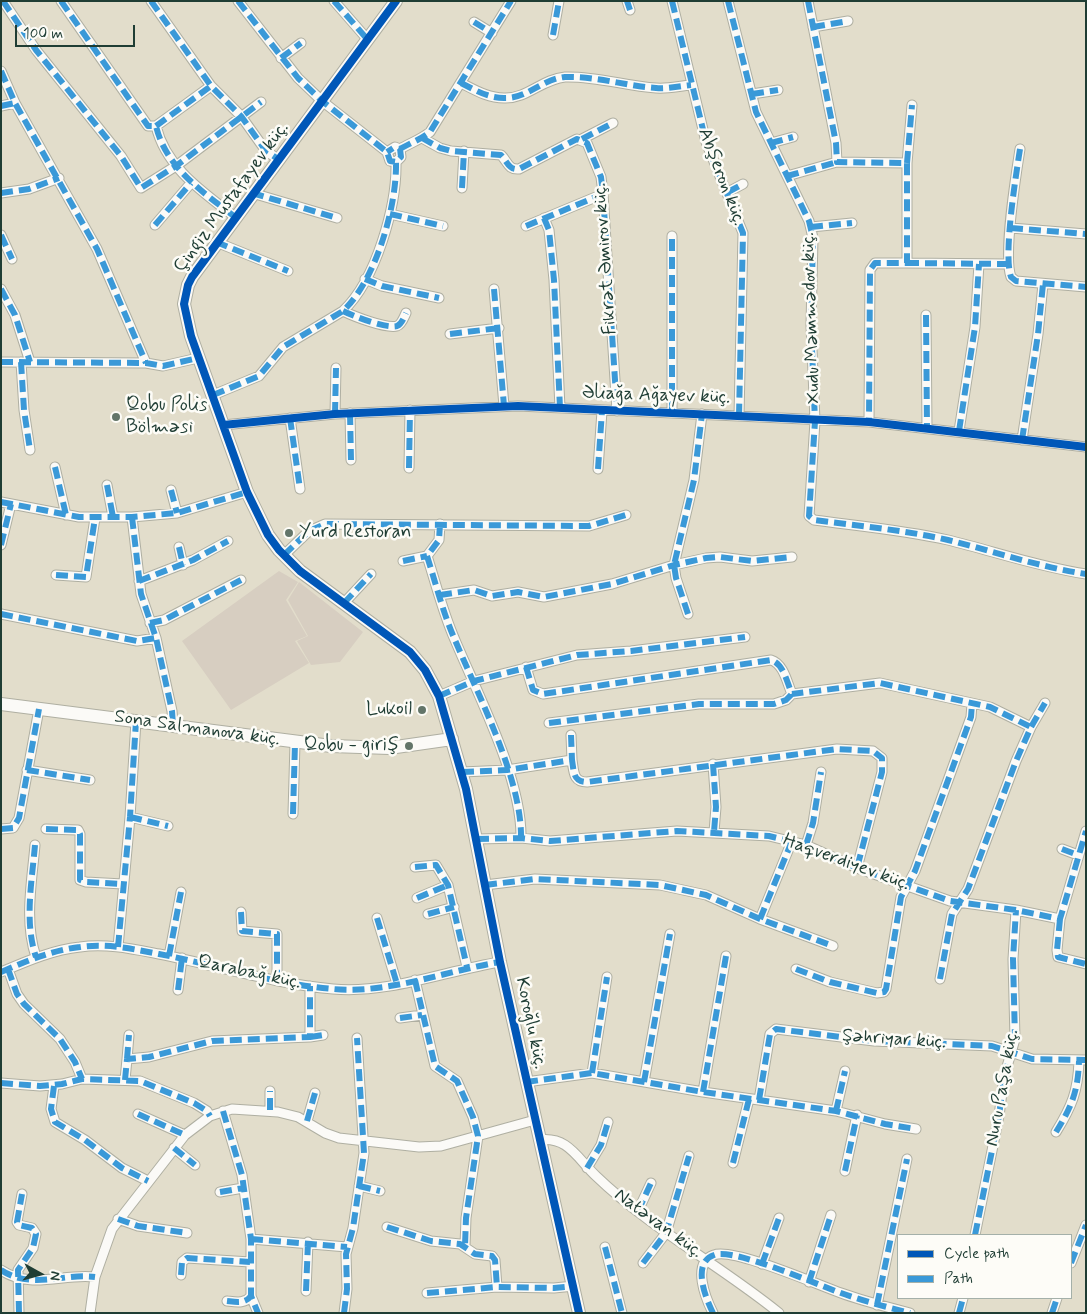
<!DOCTYPE html>
<html>
<head>
<meta charset="utf-8">
<style>
  body { margin:0 }
  #map { position:relative; width:1087px; height:1314px; overflow:hidden; background:#e2ddcb; font-family:Mynerve,sans-serif }
  canvas { display:block }
  .frame { position:absolute; inset:0; border:2px solid #1f3d34; pointer-events:none }
  .legend { position:absolute; left:897px; top:1234px; width:175px; height:65px; box-sizing:border-box; background:#fdfcf7; border:1px solid #a4b0a9; margin:0; padding:6px 9px; list-style:none; font-size:15px; color:#1f3d34 }
  .legend li { display:flex; align-items:center; gap:10px; height:25px }
  .legend b { width:25px; border:1px solid #a4b0a9 }
  .north { position:absolute; left:15px; top:1249px; width:50px; height:50px; -webkit-text-stroke:4px #fdfcf7; paint-order:stroke; rotate:97deg; font-size:14px; font-weight:700; line-height:20px; text-align:center; color:#1f3d34 }
  .north::after { content:''; display:block; margin:auto; width:18px; height:22px; background:#1f3d34; clip-path:polygon(50% 0,100% 100%,50% 72%,0 100%) }
  .scale { position:absolute; left:15px; top:25px; width:120px; height:22px; box-sizing:border-box; border:2px solid #1f3d34; border-top:0; padding-left:6px; font-size:15px; line-height:18px; white-space:nowrap; color:#1f3d34; -webkit-text-stroke:4px #fdfcf7; paint-order:stroke }
</style>
</head>
<body>
<div id="map">
<canvas width="1087" height="1314"></canvas>
<div class="frame"></div>
<ul class="legend">
<li><b style="height:6px;background:#0057b8"></b>Cycle path</li>
<li><b style="height:6px;background:#3a99d8"></b>Path</li>
</ul>
<div class="north">N</div>
<div class="scale">100 m</div>
</div>
<script>
const g = document.querySelector('canvas').getContext('2d');
g.lineJoin = 'round';
function fillPath(path, color) {
  g.fillStyle = color;
  g.fill(path, 'evenodd');
}
function trace(path, color, width, dash) {
  g.strokeStyle = color;
  g.lineWidth = width;
  g.lineCap = dash ? 'butt' : 'round';
  g.setLineDash(dash || []);
  g.stroke(path);
}
function label(font, color, halo, rows, align = 'center') {
  g.font = font + ' Mynerve,sans-serif';
  g.lineWidth = 5;
  g.setLineDash([]);
  g.textBaseline = 'middle';
  g.strokeStyle = halo;
  g.fillStyle = color;
  for (const [text, x, y, turn = 0] of rows) {
    g.save();
    g.translate(x, y);
    g.rotate((+turn || 0) * Math.PI / 180);
    g.textAlign = isNaN(turn) ? turn : align;
    if (halo) g.strokeText(text, 0, 0);
    g.fillText(text, 0, 0);
    g.restore();
  }
}
const industrial = new Path2D(`
  M279 571 298 582 286 600 307 636 295 641 309 663 231 710 182 641Z
  M299 582 363 632 340 662 311 665 297 641 308 636 288 600Z`);
const street = new Path2D(`
  M3 1 36 50 121 156 141 188 176 166 261 102
  M61 1 148 126H156C166 168 203 192 235 217
  M151 1 211 86 241 116 266 151 278 159
  M238 1 298 78 322 101 387 152 390 161 396 162 401 157 400 149 395 147 387 152
  M334 1 368 40
  M627 1 630 10
  M672 1 706 142 743 233 739 416
  M728 1 756 112 809 221 813 238 811 325 815 421 809 516 814 520C859 526 904 530 948 540 993 551 1039 567 1086 574
  M808 1 836 143 837 162 907 163V263H875L870 270 869 422
  M474 22 492 33
  M813 27 848 21
  M553 35 559 1
  M281 58 301 43
  M1 71 15 103 97 249 146 363
  M461 83C475 90 488 98 504 98 527 99 542 79 565 77 597 76 625 86 656 88 668 89 679 86 691 85
  M752 94 778 90
  M1 106 15 103
  M156 126 211 86
  M422 138 440 148 451 151 501 155C508 162 508 170 519 169L577 139 587 143 601 177 603 194 617 411
  M582 139 613 123
  M771 143 793 137
  M400 149C410 143 420 140 430 132L511 1
  M1020 149C1016 175 1003 255 1011 277L1016 281 1086 287
  M907 163 912 105
  M787 176 837 162
  M462 188 464 151
  M728 192 743 184
  M1 193 29 189 59 178
  M252 193 337 218
  M390 214 443 226
  M544 218 549 230 554 280 560 408
  M155 225 191 183
  M526 226 603 194
  M811 227 852 223
  M1011 228 1086 234
  M1 235 12 259
  M216 242 288 271
  M907 263 1008 264
  M365 279 382 286 439 298
  M1 289 15 315 30 362
  M494 289 504 406
  M343 311C353 316 386 329 397 326 402 324 404 317 406 313
  M926 315 927 428
  M450 334 499 328
  M1 362 146 363 163 366 198 358
  M21 362 24 410 30 450
  M213 395 259 376 283 347 343 311C376 280 397 206 396 162
  M350 413 351 460
  M672 413V236
  M335 414 336 368
  M290 418 300 489
  M223 425 335 414 518 406 869 422 1086 447
  M959 431 975 327 979 264
  M1022 440 1038 334 1043 284
  M55 467 66 515
  M409 468 410 410
  M598 469 602 411
  M107 485 113 517
  M171 490 177 513
  M1 502 79 517H132L177 513 247 492
  M132 517 141 594 156 638 172 711 173 725
  M440 524 439 540 427 556C436 584 443 613 455 640 478 695 522 779 521 838
  M1 545 11 504
  M179 547 183 565
  M284 555 309 531 325 524 589 526 626 515
  M403 561 427 556
  M56 575 86 577 95 518
  M139 581 193 560 228 541
  M440 595 474 590 492 596 518 592 544 597 612 584 674 565 706 558 720 557 752 561 792 557
  M344 603 371 574
  M1 614 137 641 156 638
  M688 614 676 578 674 565 694 480 702 414
  M150 623 164 620 241 580
  M526 667 533 690 543 694 771 660C784 664 787 683 792 694L880 683 990 707 1031 727
  M439 696 474 681 577 655 631 651 745 637
  M549 723 699 704H774L786 700 792 694
  M571 735 572 760
  M713 764 716 807 714 832
  M27 770 90 780
  M462 772 507 770 572 760C574 772 573 782 587 782L837 749 873 751 882 758V772L857 868
  M293 814 295 743
  M130 817 168 826
  M1 829 13 828 19 818 39 709
  M46 829 78 830 80 834V880L86 882 123 884
  M477 839 521 838 550 841 677 831 769 836 806 845 857 868 950 901 1016 910 1060 919 1086 831
  M35 845C32 881 24 922 36 957
  M806 845 813 823 821 772
  M1062 849 1078 855
  M415 867 436 865 448 885 467 967
  M485 885 535 879 660 885 706 895 760 919 833 946
  M417 898 448 885
  M241 912 242 931 277 934V980
  M428 914 454 907
  M377 918 397 984
  M760 919 792 841
  M1060 919 1057 950 1058 957 1086 964
  M118 947 130 817 136 721
  M169 956 181 892
  M8 969 17 994 24 1004 60 1039 75 1062 82 1079
  M796 969 830 982 877 993 884 992 886 989 901 897 915 871 971 717 972 704
  M1 972C27 961 52 950 80 947 106 943 133 949 159 954 216 965 274 984 333 989 389 994 445 971 500 962
  M940 979 952 914 968 889 1016 761 1031 727 1045 703
  M415 980 435 1066 457 1081 473 1117 478 1136 466 1218 465 1246
  M178 990 182 958
  M400 1018 422 1015
  M310 1037 323 1035
  M127 1059 129 1035
  M592 1073 607 977
  M125 1080 127 1059 149 1057 212 1041 310 1037V986
  M526 1082 592 1073 703 1092 836 1111 885 1124 916 1129
  M644 1082 670 934
  M1 1083 40 1086 62 1084 82 1079 140 1081 194 1103 207 1111 210 1116
  M54 1086 51 1109 55 1122 85 1140 122 1168 148 1181
  M703 1092 726 956
  M759 1100 770 1034 776 1029 874 1041 992 1046 1032 1059 1086 1060
  M270 1110V1091
  M223 1111 242 1175 251 1239V1296L258 1313
  M836 1111 845 1071
  M138 1114 185 1135
  M307 1121 315 1093
  M1056 1132C1072 1106 1078 1091 1079 1061
  M539 1140C568 1136 577 1158 596 1176 651 1229 720 1265 779 1313
  M174 1148 195 1165
  M733 1163 749 1099
  M587 1168 601 1145 608 1122
  M845 1171 857 1115
  M359 1186 380 1191
  M220 1192 243 1188
  M638 1211 651 1183
  M118 1219 138 1226 187 1233
  M387 1227 431 1241 460 1244 475 1254 492 1256 495 1260 497 1287
  M975 1235 999 1116 1004 1077 1015 1039 1013 959 1016 910
  M251 1239 347 1247
  M605 1247 622 1313
  M643 1263 666 1233 689 1156
  M1071 1263 1086 1225
  M762 1264 779 1218
  M1 1270C31 1290 63 1273 95 1277
  M181 1275 182 1262 187 1258 250 1262
  M809 1282 831 1215
  M306 1291 308 1242
  M427 1293 497 1287 554 1288 574 1286
  M227 1301C236 1302 245 1304 251 1296
  M877 1305 907 1159
  M19 1313 18 1270 33 1248 36 1234 32 1228 19 1225 17 1222 22 1194
  M90 1313 95 1277 112 1229 185 1135 210 1116 232 1109 278 1112 298 1117 325 1133 339 1138 419 1147 441 1146 535 1120
  M344 1313 347 1289 346 1254 353 1228 364 1153 357 1038
  M713 1313C706 1299 691 1263 714 1255 732 1247 818 1285 841 1293 863 1301 887 1307 910 1313
  M959 1313 963 1298
  M1052 1313 1057 1298`);
const secondary = new Path2D(`
  M396 1 192 277 188 285 184 304 191 336 247 492 268 535 279 550 300 571 410 652 425 670 439 696 466 789 500 962 579 1313
  M1 704 331 746 389 748 452 739`);
const quiet = new Path2D(`
  M3 1 36 50 121 156 141 188 176 166 261 102
  M61 1 148 126H156C166 168 203 192 235 217
  M151 1 211 86 241 116 266 151 278 159
  M238 1 298 78 322 101 387 152 390 161 396 162 401 157 400 149 395 147 387 152
  M334 1 368 40
  M627 1 630 10
  M672 1 706 142 743 233 739 416
  M728 1 756 112 809 221 813 238 811 325 815 421 809 516 814 520C859 526 904 530 948 540 993 551 1039 567 1086 574
  M808 1 836 143 837 162 907 163V263H875L870 270 869 422
  M474 22 492 33
  M813 27 848 21
  M553 35 559 1
  M281 58 301 43
  M1 71 15 103 97 249 146 363
  M461 83C475 90 488 98 504 98 527 99 542 79 565 77 597 76 625 86 656 88 668 89 679 86 691 85
  M752 94 778 90
  M1 106 15 103
  M156 126 211 86
  M422 138 440 148 451 151 501 155C508 162 508 170 519 169L577 139 587 143 601 177 603 194 617 411
  M582 139 613 123
  M771 143 793 137
  M400 149C410 143 420 140 430 132L511 1
  M1020 149C1016 175 1003 255 1011 277L1016 281 1086 287
  M907 163 912 105
  M787 176 837 162
  M462 188 464 151
  M728 192 743 184
  M1 193 29 189 59 178
  M252 193 337 218
  M390 214 443 226
  M544 218 549 230 554 280 560 408
  M155 225 191 183
  M526 226 603 194
  M811 227 852 223
  M1011 228 1086 234
  M1 235 12 259
  M216 242 288 271
  M907 263 1008 264
  M365 279 382 286 439 298
  M1 289 15 315 30 362
  M494 289 504 406
  M343 311C353 316 386 329 397 326 402 324 404 317 406 313
  M926 315 927 428
  M450 334 499 328
  M1 362 146 363 163 366 198 358
  M21 362 24 410 30 450
  M213 395 259 376 283 347 343 311C376 280 397 206 396 162
  M350 413 351 460
  M672 413V236
  M335 414 336 368
  M290 418 300 489
  M959 431 975 327 979 264
  M1022 440 1038 334 1043 284
  M55 467 66 515
  M409 468 410 410
  M598 469 602 411
  M107 485 113 517
  M171 490 177 513
  M1 502 79 517H132L177 513 247 492
  M132 517 141 594 156 638 172 711 173 725
  M440 524 439 540 427 556C436 584 443 613 455 640 478 695 522 779 521 838
  M1 545 11 504
  M179 547 183 565
  M284 555 309 531 325 524 589 526 626 515
  M403 561 427 556
  M56 575 86 577 95 518
  M139 581 193 560 228 541
  M440 595 474 590 492 596 518 592 544 597 612 584 674 565 706 558 720 557 752 561 792 557
  M344 603 371 574
  M1 614 137 641 156 638
  M688 614 676 578 674 565 694 480 702 414
  M150 623 164 620 241 580
  M526 667 533 690 543 694 771 660C784 664 787 683 792 694L880 683 990 707 1031 727
  M439 696 474 681 577 655 631 651 745 637
  M549 723 699 704H774L786 700 792 694
  M571 735 572 760
  M713 764 716 807 714 832
  M27 770 90 780
  M462 772 507 770 572 760C574 772 573 782 587 782L837 749 873 751 882 758V772L857 868
  M293 814 295 743
  M130 817 168 826
  M1 829 13 828 19 818 39 709
  M46 829 78 830 80 834V880L86 882 123 884
  M477 839 521 838 550 841 677 831 769 836 806 845 857 868 950 901 1016 910 1060 919 1086 831
  M35 845C32 881 24 922 36 957
  M806 845 813 823 821 772
  M1062 849 1078 855
  M415 867 436 865 448 885 467 967
  M485 885 535 879 660 885 706 895 760 919 833 946
  M417 898 448 885
  M241 912 242 931 277 934V980
  M428 914 454 907
  M377 918 397 984
  M760 919 792 841
  M1060 919 1057 950 1058 957 1086 964
  M118 947 130 817 136 721
  M169 956 181 892
  M8 969 17 994 24 1004 60 1039 75 1062 82 1079
  M796 969 830 982 877 993 884 992 886 989 901 897 915 871 971 717 972 704
  M1 972C27 961 52 950 80 947 106 943 133 949 159 954 216 965 274 984 333 989 389 994 445 971 500 962
  M940 979 952 914 968 889 1016 761 1031 727 1045 703
  M415 980 435 1066 457 1081 473 1117 478 1136 466 1218 465 1246
  M178 990 182 958
  M400 1018 422 1015
  M310 1037 323 1035
  M127 1059 129 1035
  M592 1073 607 977
  M125 1080 127 1059 149 1057 212 1041 310 1037V986
  M526 1082 592 1073 703 1092 836 1111 885 1124 916 1129
  M644 1082 670 934
  M1 1083 40 1086 62 1084 82 1079 140 1081 194 1103 207 1111 210 1116
  M54 1086 51 1109 55 1122 85 1140 122 1168 148 1181
  M703 1092 726 956
  M759 1100 770 1034 776 1029 874 1041 992 1046 1032 1059 1086 1060
  M270 1110V1091
  M223 1111 242 1175 251 1239V1296L258 1313
  M836 1111 845 1071
  M138 1114 185 1135
  M307 1121 315 1093
  M1056 1132C1072 1106 1078 1091 1079 1061
  M174 1148 195 1165
  M733 1163 749 1099
  M587 1168 601 1145 608 1122
  M845 1171 857 1115
  M359 1186 380 1191
  M220 1192 243 1188
  M638 1211 651 1183
  M118 1219 138 1226 187 1233
  M387 1227 431 1241 460 1244 475 1254 492 1256 495 1260 497 1287
  M975 1235 999 1116 1004 1077 1015 1039 1013 959 1016 910
  M251 1239 347 1247
  M605 1247 622 1313
  M643 1263 666 1233 689 1156
  M1071 1263 1086 1225
  M762 1264 779 1218
  M1 1270C31 1290 63 1273 95 1277
  M181 1275 182 1262 187 1258 250 1262
  M809 1282 831 1215
  M306 1291 308 1242
  M427 1293 497 1287 554 1288 574 1286
  M227 1301C236 1302 245 1304 251 1296
  M877 1305 907 1159
  M19 1313 18 1270 33 1248 36 1234 32 1228 19 1225 17 1222 22 1194
  M344 1313 347 1289 346 1254 353 1228 364 1153 357 1038
  M713 1313C706 1299 691 1263 714 1255 732 1247 818 1285 841 1293 863 1301 887 1307 910 1313
  M959 1313 963 1298
  M1052 1313 1057 1298`);
const cycleway = new Path2D(`
  M396 1 192 277 188 285 184 304 191 336 247 492 268 535 279 550 300 571 410 652 425 670 439 696 466 789 500 962 579 1313
  M223 425 335 414 518 406 869 422 1086 447`);
const markers = [
  [116,417,5,"#637569"],
  [289,533,5,"#637569"],
  [422,710,5,"#637569"],
  [409,746,5,"#637569"]
];
const streetNames = [
  ["Abşeron küç.",721,177,69],
  ["Çingiz Mustafayev küç.",232,198,-54],
  ["Fikrət Əmirov küç.",606,259,-94],
  ["Xudu Məmmədov küç.",812,318,-92],
  ["Əliağa Ağayev küç.",656,396,2],
  ["Sona Salmanova küç.",197,729,8],
  ["Haqverdiyev küç.",846,863,20],
  ["Qarabağ küç.",249,973,12],
  ["Koroğlu küç.",530,1023,78],
  ["Şəhriyar küç.",894,1040,4],
  ["Nuru Paşa küç.",1003,1088,-80],
  ["Natəvan küç.",658,1224,36]
];
const poiNames = [
  ["Qobu Polis",126,406],
  ["Bölməsi",126,428],
  ["Yurd Restoran",299,533],
  ["Lukoil",412,710,"right"],
  ["Qobu - giriş",399,746,"right"]
];
fillPath(industrial, '#d7cec1');
trace(street, '#afafa2', 11);
trace(secondary, '#afafa2', 14);
trace(street, '#fbfaf7', 9);
trace(secondary, '#fbfaf7', 12);
trace(quiet, '#3a99d8', 6, [12, 6]);
trace(cycleway, '#0057b8', 8);
for (const [x, y, r, color] of markers) {
  const dot = new Path2D();
  dot.arc(x, y, r, 0, 2 * Math.PI);
  g.fillStyle = color;
  g.fill(dot);
  trace(dot, '#fdfcf7', 2);
}
label('19px', '#1f3d34', '#fdfcf7', streetNames);
label('19px', '#1f3d34', '#fdfcf7', poiNames, 'left');
</script>
</body>
</html>
